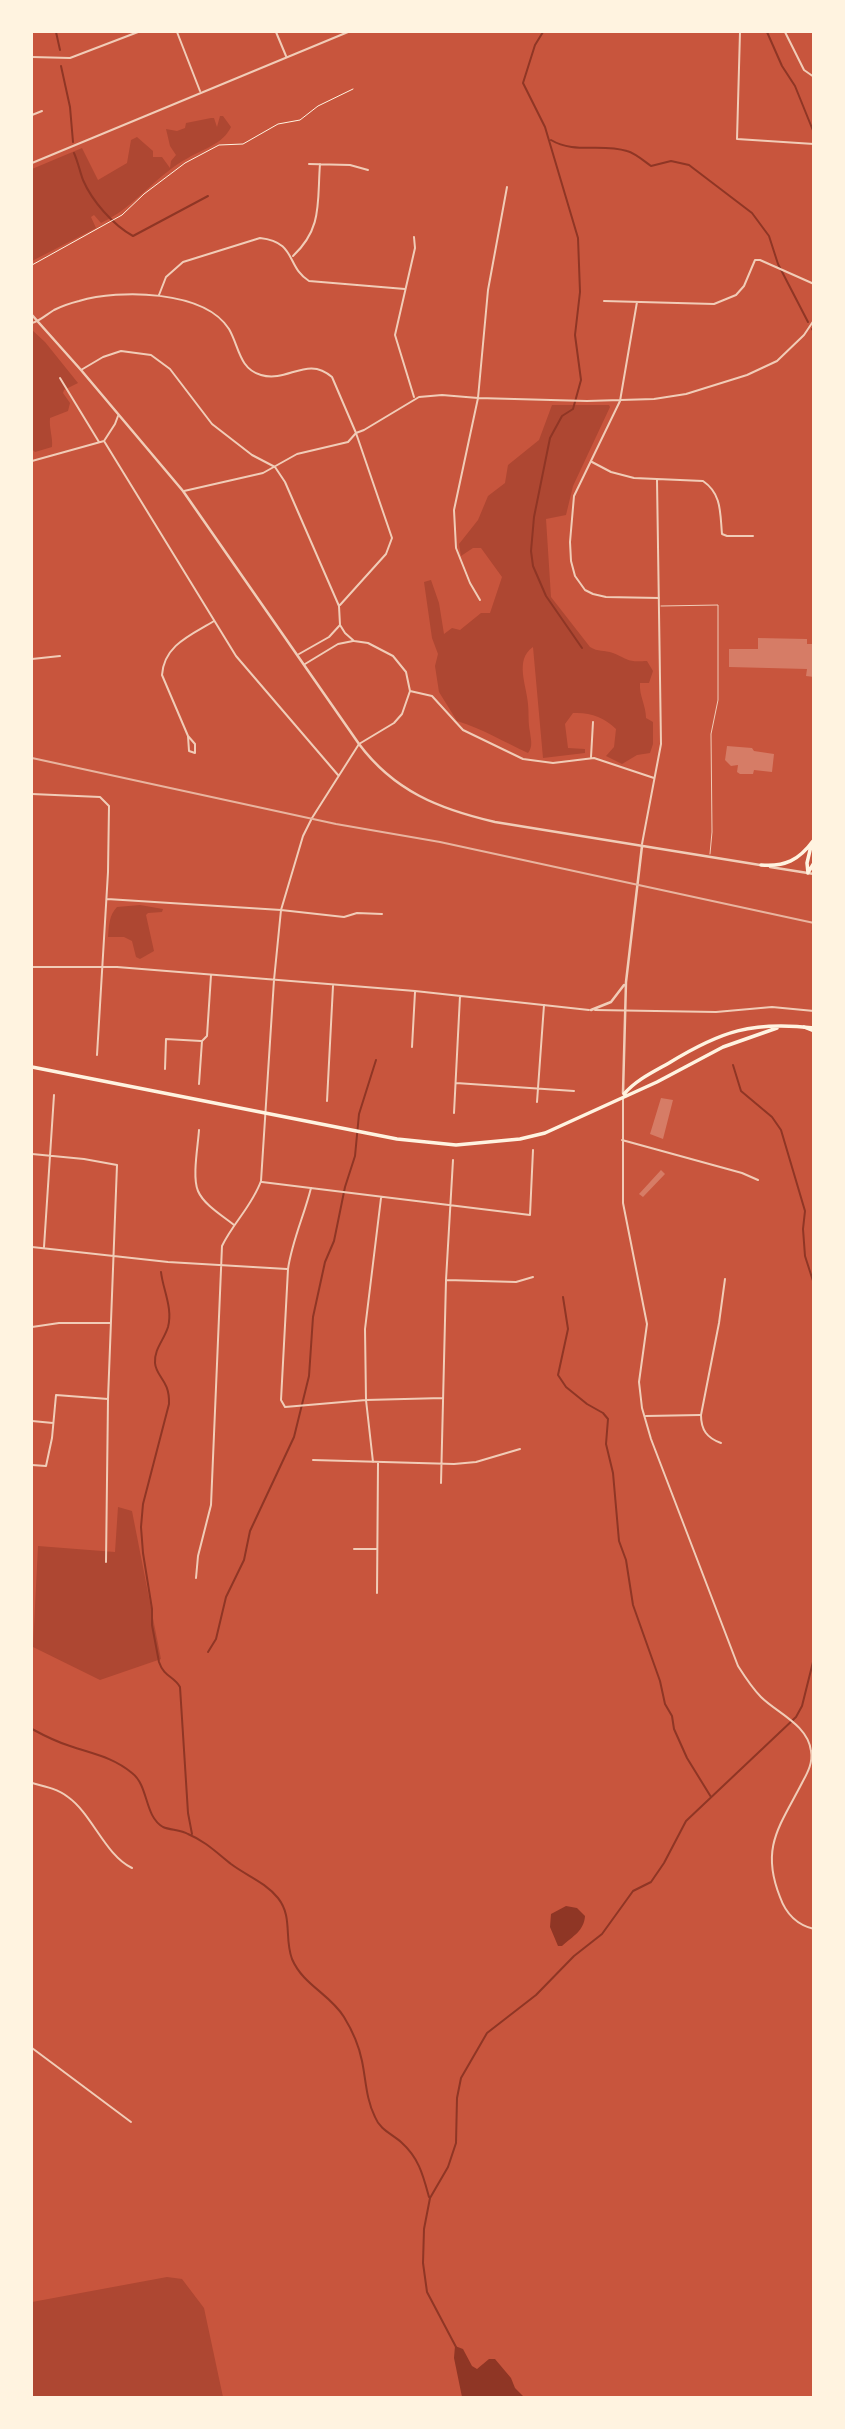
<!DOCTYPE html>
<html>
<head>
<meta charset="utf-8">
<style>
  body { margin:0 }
  #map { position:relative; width:845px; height:2429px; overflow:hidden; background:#c8553d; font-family:"Sofia Sans Condensed",sans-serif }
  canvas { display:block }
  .frame { position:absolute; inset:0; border:33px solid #fff3e0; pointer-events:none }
</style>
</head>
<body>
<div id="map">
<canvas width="845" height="2429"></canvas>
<div class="frame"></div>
</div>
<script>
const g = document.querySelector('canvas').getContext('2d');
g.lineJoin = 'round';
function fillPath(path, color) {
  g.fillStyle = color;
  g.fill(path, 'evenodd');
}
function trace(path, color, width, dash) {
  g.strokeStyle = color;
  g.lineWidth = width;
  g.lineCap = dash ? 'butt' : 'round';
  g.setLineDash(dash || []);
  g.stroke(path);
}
const green = new Path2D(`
  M220 116H223L231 127C223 144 203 149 188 158 156 175 134 208 101 223L94 215 91 217 96 228 32 261V169L82 148 98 180 127 163 131 140 137 137 153 151V157H162L170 168 171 161 176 155 170 146 166 129 177 131 185 128 186 123 211 118H214L217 127Z
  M32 330 45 342 78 383 64 390 63 393 70 403 68 411 50 418C49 429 53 437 52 447L35 452 32 449Z
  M552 405H609L610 407 573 486 566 515 546 519 551 597 590 647C598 652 604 650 613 653 630 660 626 662 647 661L653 671 649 683H640C639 696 646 705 646 718L653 722V744L650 753 637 755 622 764 606 756 614 747 616 729C604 717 590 712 573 713L565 724 568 748 585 749V753L543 758 533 647C514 660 527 686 528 704 529 714 528 723 530 732 531 741 533 746 528 753 504 742 481 728 457 721L439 692 435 666 438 654 432 638 424 582 431 580 439 603 444 634 452 628 460 630 481 613H490L502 577 481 548H473L461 556 459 544 478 520 488 496 505 483 508 465 539 440Z
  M140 905 163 909 162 912 148 913 146 915 154 951 140 959 136 957 132 941 124 937H108C109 926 109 915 117 907Z
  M118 1507 132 1511 161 1659 100 1680 33 1647 38 1546 115 1552Z
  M167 2277 182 2279 204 2308 223 2397H32V2302Z`);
const water = new Path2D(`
  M566 1906 577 1908 585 1916C584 1931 573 1936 562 1946H558L550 1927 551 1914Z
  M455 2346 463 2349 472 2366 477 2369 489 2359H495L511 2378 515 2388 524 2397H462L454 2358Z`);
const stream = new Path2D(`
  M56 32 60 50
  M543 32 535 45 523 83 545 127 578 238 580 292 575 335 581 380 573 409 562 416 550 438 534 517 531 551 533 566 546 596 582 648
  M767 32 782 66 795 86 814 133
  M61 66 70 107 73 142
  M551 140C574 154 602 143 627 151 635 153 644 161 651 166L671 161 689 165 752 213 769 236 778 264 808 322
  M74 153C78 162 80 172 83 180 92 201 113 225 133 236L208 196
  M812 329 814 332
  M733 1065 741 1091 772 1117 781 1130 805 1211 803 1229 805 1256 814 1284
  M161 1272C163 1290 173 1308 168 1327 164 1340 154 1349 155 1363 156 1377 170 1380 169 1404L143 1504 141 1527 143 1553 152 1609V1625L159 1662C164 1677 174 1676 180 1687L188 1813 192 1834
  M563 1297 568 1329 558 1375 566 1387 587 1404 603 1413 608 1419 606 1444 613 1473 619 1541 626 1560 633 1605 660 1681 665 1704 672 1716 674 1729 687 1758 711 1797
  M208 1652 216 1639 226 1597 244 1560 250 1531 294 1437 309 1376 313 1317 318 1294 325 1262 334 1241 345 1187 355 1156 359 1114 376 1060
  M32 1729C43 1735 57 1742 70 1746 93 1754 113 1757 132 1773 149 1786 144 1816 163 1827 170 1830 181 1830 188 1834 205 1841 217 1853 231 1864 247 1876 265 1882 278 1898 293 1917 284 1938 292 1959 303 1985 330 1994 344 2017 352 2030 359 2046 362 2061 366 2080 366 2099 375 2117 380 2130 392 2134 401 2142 419 2158 423 2175 429 2197
  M456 2347 427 2292 423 2263 424 2229 430 2198 448 2167 456 2143 457 2098 461 2078 487 2033 536 1995 574 1956 602 1934 633 1891 651 1882 664 1863 686 1821 796 1717 802 1706 814 1658`);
const building = new Path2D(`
  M758 638 807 639V644H814V677L806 676 807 669 729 667V649H758Z
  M727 746 752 748 754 751 774 754 772 772 754 770 753 774H740L737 772 738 765 731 766 725 760Z
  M661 1098 673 1100 663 1139 650 1134Z
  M661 1170 665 1174 643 1197 639 1194Z`);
const path = new Path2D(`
  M32 265 122 215 144 194 185 163 219 145 243 144 278 124 300 120 318 106 353 89`);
const service = new Path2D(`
  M661 606 718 605V700L711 734 712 832 710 854`);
const minor = new Path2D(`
  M177 32 200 91
  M276 32 286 56
  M740 32 737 139 814 144
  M785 32 804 70 814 77
  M32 57 70 58 138 32
  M32 115 42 111
  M32 163 348 32
  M309 164 350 165 368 170
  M293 256C323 228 317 202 320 164
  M159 295 166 277 183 262 260 238C297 242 286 267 309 281L405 289
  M604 301 714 304 736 295 744 286 755 260H760L814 284
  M637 302 620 401 574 496 570 542 571 561 575 576 585 590 593 594 606 597 659 598
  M32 323C40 321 47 314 54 310 62 306 71 303 79 301 119 289 204 290 229 329 239 346 239 369 261 375 288 383 307 355 332 377L356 433 392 538 386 554 340 605
  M81 370 103 357 121 351 151 355 170 369 212 424 252 455 275 467 285 482 339 606 340 625 345 633 354 641 368 643 393 656 406 672 410 691 402 714 394 723 359 744 312 818 303 836 281 910 274 980 261 1181C252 1206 233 1223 222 1246L211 1505 198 1556 196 1578
  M60 378 99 442
  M414 397 395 335 415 248 414 237
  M104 441 236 656 338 775
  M32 461 104 441 115 424 118 416
  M592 462 611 472 634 478 703 481C722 494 720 513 722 534L727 536H753
  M184 491 263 473 297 454 348 442 356 433 364 430 419 397 442 395 478 398 587 401 654 399 686 394 747 375 777 361 804 335 814 320
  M480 600 470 583 456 548 454 510 478 398 488 290 507 187
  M299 654 329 637 340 625
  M32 659 60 656
  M305 664 338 644 353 641
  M410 691 432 696 463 730 523 759 553 763 594 758 654 778
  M188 736 162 675C164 645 191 635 214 621
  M188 736 195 744V753L189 751Z
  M591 757 593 722
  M32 794 100 797 109 806 108 872 97 1055
  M642 844 661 744 657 480
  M107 899 281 910 344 917 357 913 382 914
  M32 967H117L415 991 589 1010
  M595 1010 716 1012 772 1007 814 1011
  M412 1047 415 992
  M165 1069 166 1039 201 1041
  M456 1083 574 1091
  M199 1084 202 1041 207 1036 211 975
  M623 1098V1203L647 1324 639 1382 642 1408 651 1439 738 1666C745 1677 752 1688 761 1697 777 1713 808 1725 811 1751 813 1762 808 1772 803 1781 780 1826 760 1847 780 1897 786 1914 797 1925 814 1929
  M327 1101 333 986
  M537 1102 544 1005
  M454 1113 460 996
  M199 1130C198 1146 192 1177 198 1191 204 1205 223 1216 234 1225
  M622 1140 742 1173 758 1180
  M32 1154 84 1159 117 1165 108 1399 106 1562
  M262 1182 530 1215 533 1150
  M311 1188C304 1216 292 1241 288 1269L281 1400 285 1407 366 1400 443 1398
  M32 1247 168 1262 287 1269
  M44 1247 54 1095
  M447 1280 516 1282 533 1277
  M32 1327 59 1323H110
  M646 1416 700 1415
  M32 1421 53 1423
  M721 1443C707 1438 701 1430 701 1415L719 1323 725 1279
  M313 1460 454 1464 476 1462 520 1449
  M373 1462 366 1400 365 1329 381 1198
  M32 1465 46 1466 52 1438 56 1395 108 1399
  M441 1483 446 1280 453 1160
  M354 1549H376
  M377 1593 378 1463
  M32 1783C44 1786 58 1789 68 1797 92 1814 105 1855 132 1868
  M32 2048 131 2122`);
const tertiary = new Path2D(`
  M32 315 81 370 183 491 359 744C394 791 439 809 495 822L760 865
  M770 867 814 874
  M591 1010 611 1002 624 985
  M623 1093 626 982 642 846`);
const trunk = new Path2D(`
  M32 1067 397 1139 456 1145 520 1139 545 1133 657 1082 723 1047 777 1028
  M624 1094C636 1080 653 1072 669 1063 721 1031 752 1021 814 1028`);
const motorway = new Path2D(`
  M761 865C785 867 799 860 813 841
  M809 871 814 863
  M808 873 807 863 811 846
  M804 1027 814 1031`);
const rail = new Path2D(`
  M32 758 336 824 440 842 814 923`);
fillPath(green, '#ae4732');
fillPath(water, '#8f3625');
trace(stream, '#8f3625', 2);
fillPath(building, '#d67c66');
trace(path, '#fff3e0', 1);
trace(service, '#f1ccb7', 1);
trace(minor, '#f1ccb7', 2);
trace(tertiary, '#f1ccb7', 2.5);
trace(trunk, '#fff3e0', 3.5);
trace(motorway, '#fff3e0', 3.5);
trace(rail, '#e9b49f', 2);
</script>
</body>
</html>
